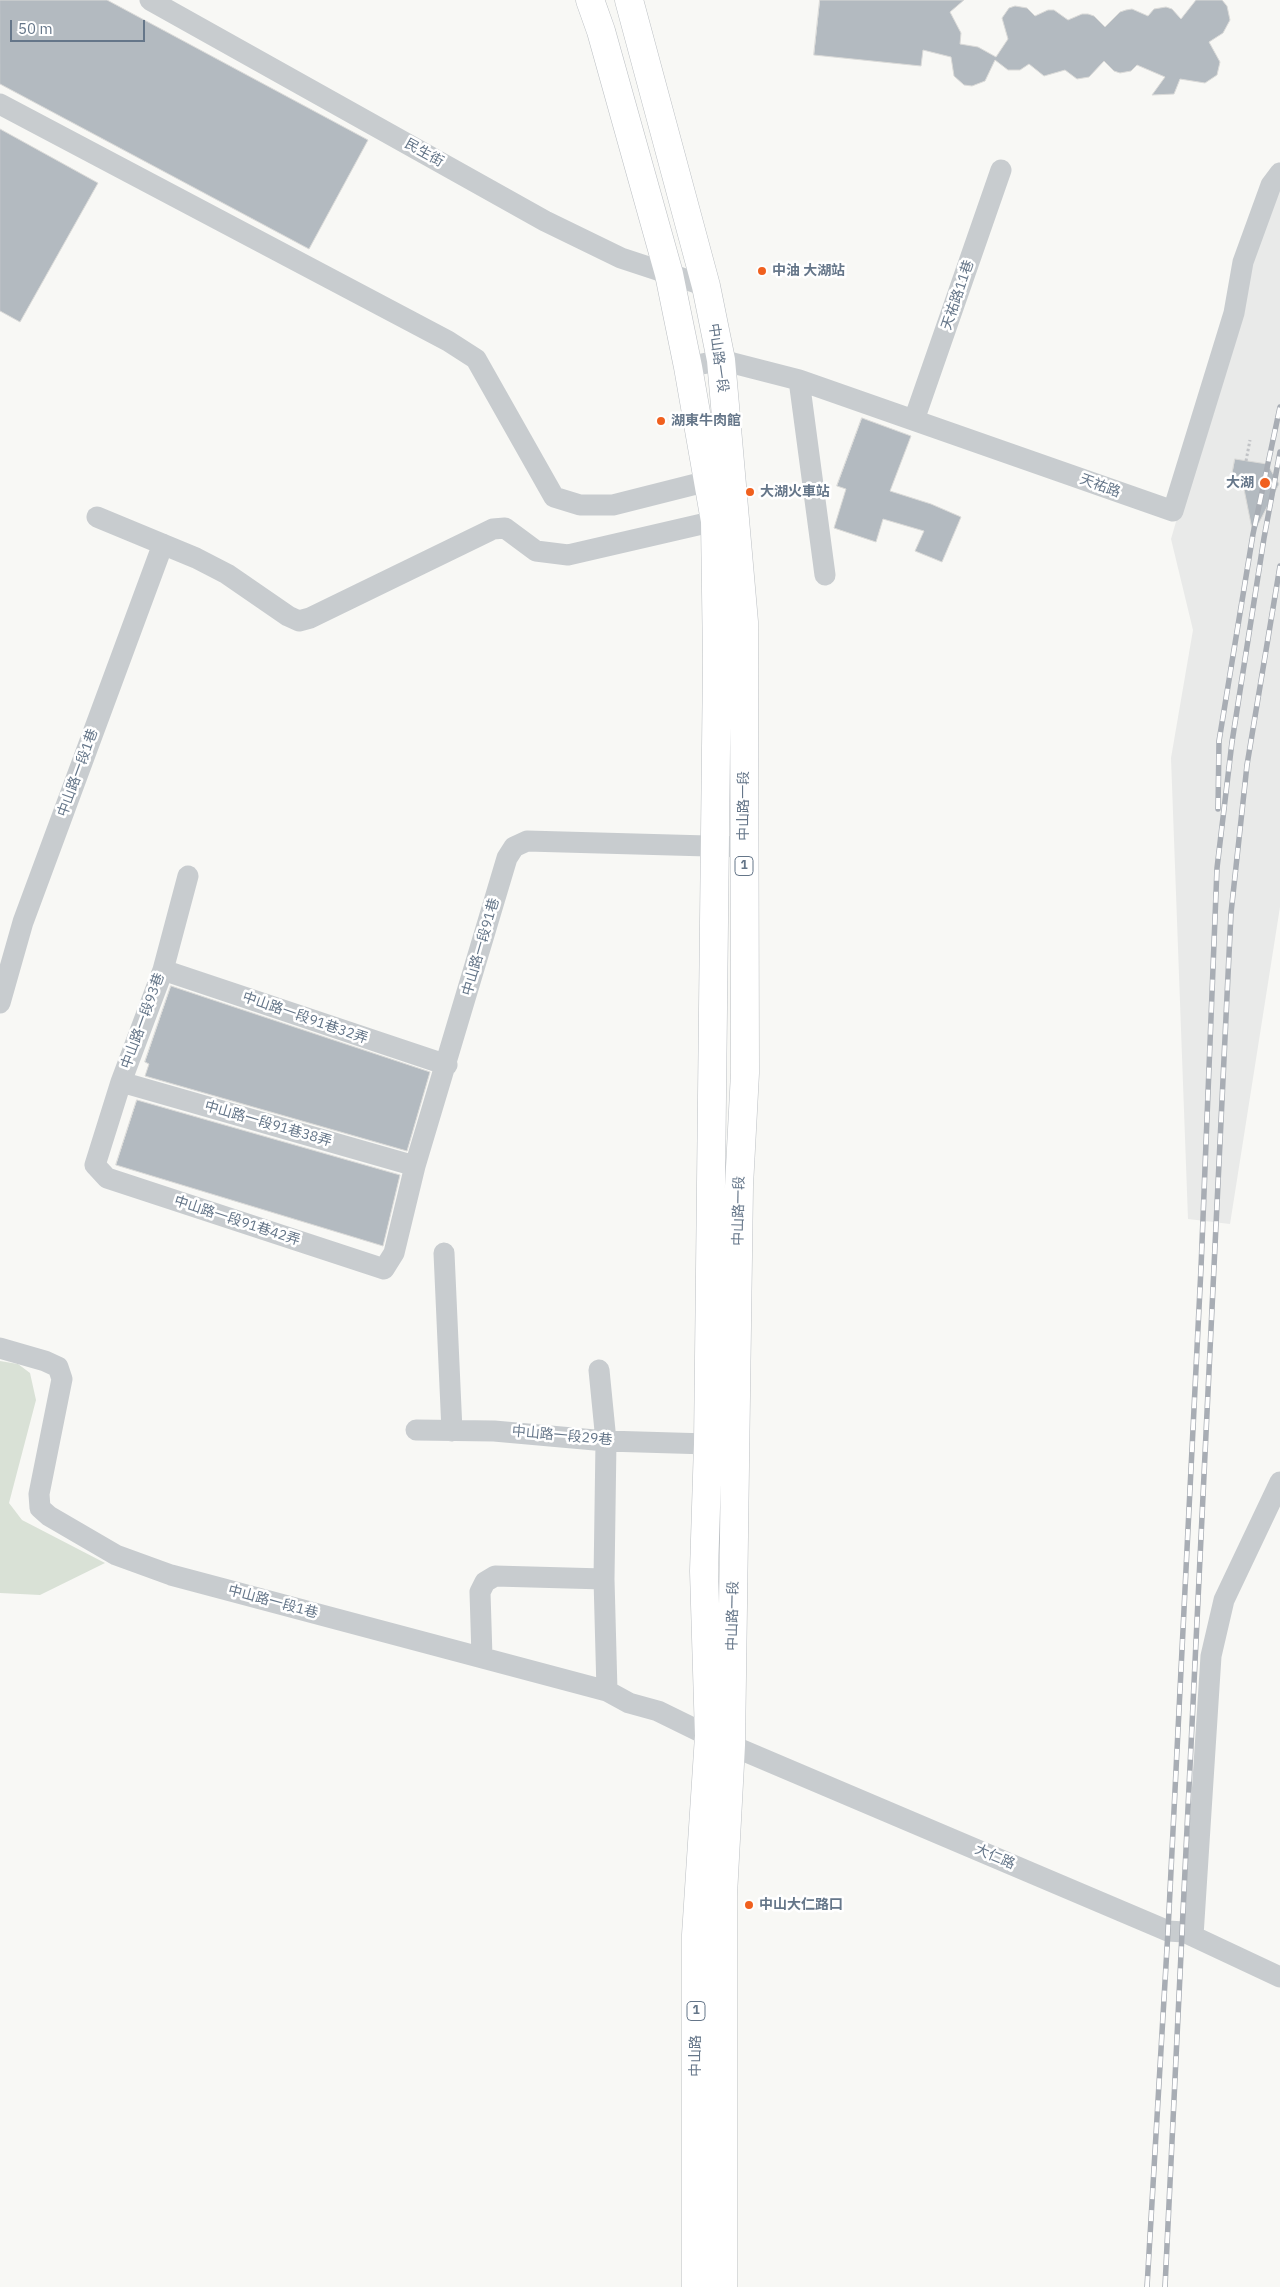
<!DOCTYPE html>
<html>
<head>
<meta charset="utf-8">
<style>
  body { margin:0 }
  #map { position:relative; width:1280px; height:2287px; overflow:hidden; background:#f8f8f5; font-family:"IBM Plex Sans",sans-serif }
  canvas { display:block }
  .scale { position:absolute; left:10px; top:20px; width:135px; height:22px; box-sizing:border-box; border:2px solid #657689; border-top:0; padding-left:6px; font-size:15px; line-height:18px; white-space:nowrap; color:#657689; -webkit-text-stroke:4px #fff; paint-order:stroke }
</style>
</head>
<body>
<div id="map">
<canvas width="1280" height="2287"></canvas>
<div class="scale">50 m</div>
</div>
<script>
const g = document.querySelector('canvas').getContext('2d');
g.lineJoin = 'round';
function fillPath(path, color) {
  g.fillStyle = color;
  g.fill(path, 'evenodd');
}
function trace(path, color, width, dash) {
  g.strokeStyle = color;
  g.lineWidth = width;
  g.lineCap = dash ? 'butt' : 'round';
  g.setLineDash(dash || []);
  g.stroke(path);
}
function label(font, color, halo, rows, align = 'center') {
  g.font = font + ' "IBM Plex Sans","Noto Sans TC",sans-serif';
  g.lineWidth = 5;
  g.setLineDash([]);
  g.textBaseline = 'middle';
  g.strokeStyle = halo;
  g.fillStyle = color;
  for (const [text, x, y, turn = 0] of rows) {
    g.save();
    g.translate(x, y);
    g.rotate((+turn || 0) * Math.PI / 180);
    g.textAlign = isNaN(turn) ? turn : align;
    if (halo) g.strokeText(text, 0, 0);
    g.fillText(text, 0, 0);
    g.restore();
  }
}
const built = new Path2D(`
  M1280 185V907L1230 1224 1188 1219 1171 758 1193 630 1171 539 1248 274Z`);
const green = new Path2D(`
  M0 1361 18 1364 30 1373 36 1400 9 1503 22 1520 105 1563 40 1595 0 1593Z`);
const building = new Path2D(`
  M0 0H107L368 140 309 249 0 84Z
  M820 0H964L950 12 961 33 960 44 978 47 996 57 1008 39 1002 18 1009 8 1015 6 1027 8 1035 16 1048 10H1054L1068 20 1082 14H1088L1094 16 1105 27 1120 12 1126 10 1132 9 1148 16 1154 9 1166 7 1172 9 1181 19 1196 0H1222L1227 6 1230 20 1223 33 1209 42 1220 62 1217 75 1205 83 1180 79 1174 94 1152 95 1165 77 1137 65 1131 71 1120 73 1114 71 1104 61 1089 77 1077 79 1065 70 1044 76 1029 64 1020 70H1008L995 60 985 81 972 86 964 85 954 76 951 57 923 50 921 66 814 55Z
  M0 129 98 183 20 322 0 311Z
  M862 418 911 436 890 491 931 504 961 517 942 562 915 551 924 531 883 519 876 542 834 528 846 489 837 486Z
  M1235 459 1267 464 1279 484 1253 534 1244 489 1230 486Z
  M171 986 430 1072 407 1151 145 1076 149 1064 145 1062Z
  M137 1100 400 1175 383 1246 116 1165Z`);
const path = new Path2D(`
  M1246 461 1250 440
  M1268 520 1273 495`);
const minor = new Path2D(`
  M150 0 545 221 621 258 706 286
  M0 104 448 341 476 359 554 497 580 505H613L708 481
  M688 367 721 360 799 380 1173 511 1234 313 1243 262 1271 185 1280 173
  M799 380 825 575
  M914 420 1001 170
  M97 517 196 558 227 574 288 616 299 621 310 618 493 529 505 528 536 551 568 555 715 521
  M188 876 163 970 121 1082 95 1165 107 1178 384 1269 394 1253 415 1166 507 858 514 847 527 841 744 847
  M163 970 447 1065
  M0 1003 23 922 163 544
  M121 1082 415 1166
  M444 1253 452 1431
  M0 1348 45 1361 58 1367 62 1379 39 1494 40 1508 49 1516 116 1555 171 1575 607 1691 629 1703 658 1711 709 1736 1168 1931 1184 1932 1280 1977
  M599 1370 606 1441 604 1579 607 1691
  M416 1430 494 1431 606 1441 708 1444
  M482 1657 480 1592 485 1582 495 1576 604 1579
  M1193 1936 1211 1656 1224 1600 1280 1482`);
const major = new Path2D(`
  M590 0 601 31 669 274 688 367 715 521 717 661 708 1444 704 1571 709 1736 696 1935V2287
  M629 0 706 286 721 360 744 622 745 1073 739 1186 731 1745 723 1895V2287`);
const rail = new Path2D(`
  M1218 809 1219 741 1253 534 1280 407
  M1147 2287 1168 1931 1201 1268 1217 868 1232 742 1264 538 1280 452
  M1165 2287 1231 913 1247 765 1280 566`);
const markers = [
  [762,271,5,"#f0601e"],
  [661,421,5,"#f0601e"],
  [1265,483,6,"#f0601e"],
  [750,492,5,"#f0601e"],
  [749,1905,5,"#f0601e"]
];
const shields = [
  [744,866,18],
  [696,2011,18]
];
const shieldNames = [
  ["1",744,866],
  ["1",696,2011]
];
const streetNames = [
  ["民生街",424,153,29],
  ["天祐路11巷",958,295,-71],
  ["中山路一段",718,358,82],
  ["天祐路",1100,486,20],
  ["中山路一段1巷",78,773,-70],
  ["中山路一段",744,806,-90],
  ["中山路一段91巷",481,947,-74],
  ["中山路一段91巷32弄",305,1018,19],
  ["中山路一段93巷",143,1021,-70],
  ["中山路一段91巷38弄",268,1124,16],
  ["中山路一段",739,1211,-89],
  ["中山路一段91巷42弄",237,1221,18],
  ["中山路一段29巷",562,1436,5],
  ["中山路一段1巷",273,1602,15],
  ["中山路一段",733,1616,-89],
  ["大仁路",995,1857,23],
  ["中山路",696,2056,-90]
];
const poiNames = [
  ["中油 大湖站",772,271],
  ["湖東牛肉館",671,421],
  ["大湖",1254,483,"right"],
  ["大湖火車站",760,492],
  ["中山大仁路口",759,1905]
];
fillPath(built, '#e9eae9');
fillPath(green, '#d9e1d6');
fillPath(building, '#b3bac0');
trace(building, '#dadad8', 1);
trace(major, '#bbbfc3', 29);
trace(path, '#c1c3c6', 3, [2.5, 2.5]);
trace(minor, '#c8cccf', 21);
trace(major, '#fff', 28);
trace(rail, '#a8adb4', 5.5);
trace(rail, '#fff', 4, [11]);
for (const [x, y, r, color] of markers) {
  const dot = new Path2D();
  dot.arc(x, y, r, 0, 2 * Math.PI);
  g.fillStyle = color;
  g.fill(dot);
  trace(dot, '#fff', 2);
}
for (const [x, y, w] of shields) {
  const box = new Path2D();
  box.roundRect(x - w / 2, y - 9.5, w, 19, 4);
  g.fillStyle = '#fff';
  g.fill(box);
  trace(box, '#657689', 1);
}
label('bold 12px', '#657689', null, shieldNames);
label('14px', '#657689', '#fff', streetNames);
label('bold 14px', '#657689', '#fff', poiNames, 'left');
</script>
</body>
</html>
